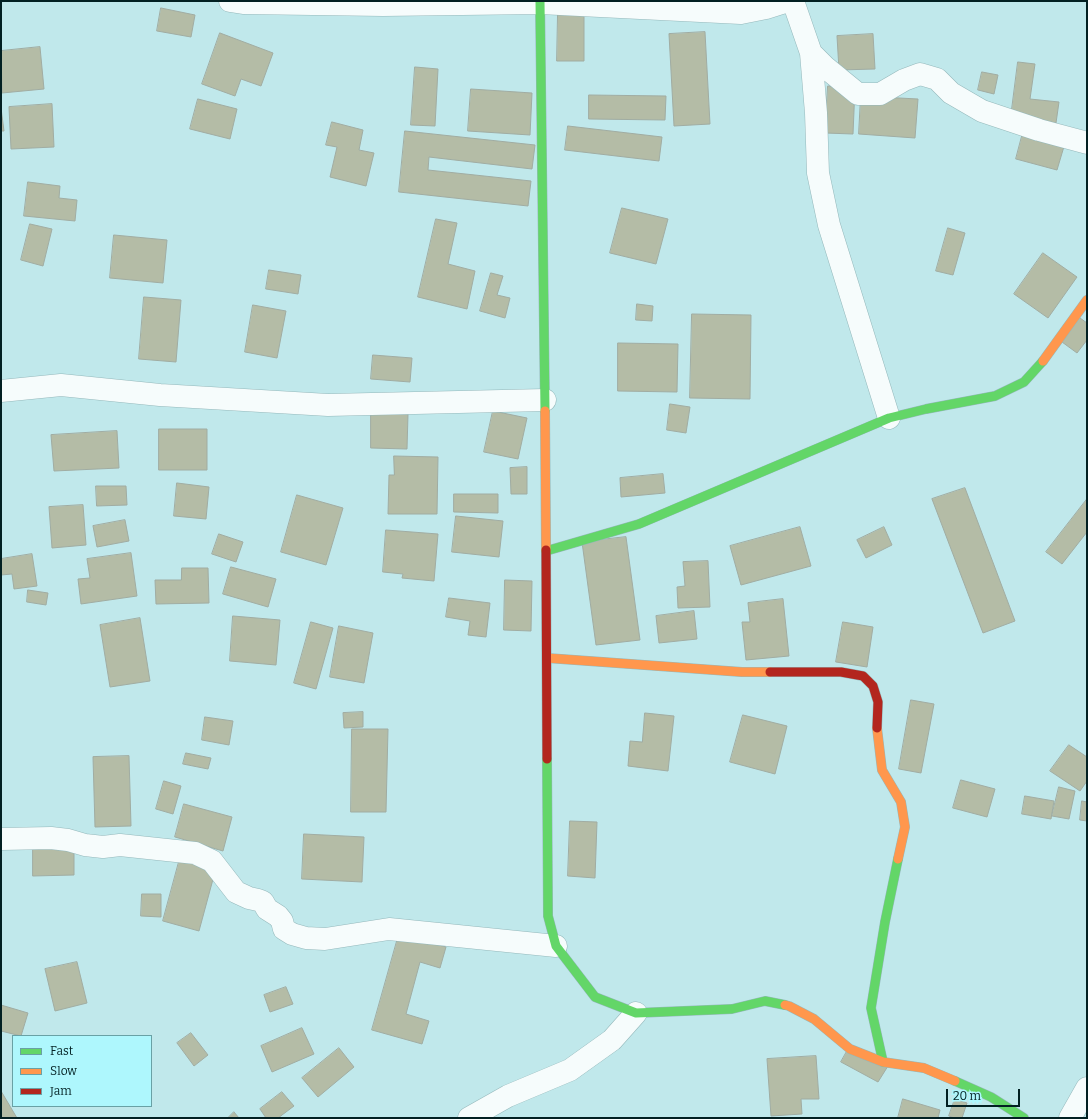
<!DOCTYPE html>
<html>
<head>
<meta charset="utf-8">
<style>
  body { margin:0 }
  #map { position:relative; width:1088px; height:1119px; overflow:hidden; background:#c0e8eb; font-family:Bitter,serif }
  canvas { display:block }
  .frame { position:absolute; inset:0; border:2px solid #022022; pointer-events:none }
  .legend { position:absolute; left:12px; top:1035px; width:140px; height:72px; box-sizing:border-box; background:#aef7fd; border:1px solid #69a1a5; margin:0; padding:5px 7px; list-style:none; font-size:12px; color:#022022 }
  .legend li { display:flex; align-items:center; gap:8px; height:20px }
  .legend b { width:20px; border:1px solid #69a1a5 }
  .scale { position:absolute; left:946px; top:1089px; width:74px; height:18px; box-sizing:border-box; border:2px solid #022022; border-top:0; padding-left:5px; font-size:12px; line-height:14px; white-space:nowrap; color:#022022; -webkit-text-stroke:3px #aef7fd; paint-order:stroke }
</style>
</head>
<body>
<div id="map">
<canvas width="1088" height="1119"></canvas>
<div class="frame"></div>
<ul class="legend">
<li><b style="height:5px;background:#63d668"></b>Fast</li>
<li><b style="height:5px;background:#ff974d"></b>Slow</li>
<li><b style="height:5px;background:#b3261e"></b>Jam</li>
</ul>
<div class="scale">20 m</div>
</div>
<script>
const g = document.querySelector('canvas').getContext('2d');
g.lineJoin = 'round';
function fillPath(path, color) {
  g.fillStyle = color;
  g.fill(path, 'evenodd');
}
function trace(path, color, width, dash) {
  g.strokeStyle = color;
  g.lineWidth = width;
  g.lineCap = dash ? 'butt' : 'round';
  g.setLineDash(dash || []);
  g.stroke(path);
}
const building = new Path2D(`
  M161 8 195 15 191 37 157 31Z
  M558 12H584V61H557Z
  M705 32 710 124 674 126 669 34Z
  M220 33 273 53 261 86 241 79 235 96 202 84Z
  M873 34 875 69 839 70 837 36Z
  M40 47 44 89 2 93 1 51Z
  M1018 62 1035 64 1030 99 1059 102 1056 123 1011 117Z
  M415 67 438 69 435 126 411 125Z
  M982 72 998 75 994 94 978 90Z
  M828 86 855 87 853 134 825 133Z
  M471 89 532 93 530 135 468 131Z
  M589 95 666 96 665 120 589 119Z
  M861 96 918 99 915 138 859 134Z
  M198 99 237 109 230 139 190 129Z
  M52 104 54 147 11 149 9 107Z
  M1 108 4 131H1Z
  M1026 121 1068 133 1057 170 1016 159Z
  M332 122 363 130 359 150 374 153 366 186 330 177 337 147 326 145Z
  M568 126 662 137 659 161 565 150Z
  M405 131 535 145 532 169 429 157 428 170 531 181 528 206 399 192Z
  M28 182 60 186 59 198 77 200 75 221 24 216Z
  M622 208 668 219 656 264 610 253Z
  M436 219 457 223 448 264 475 271 467 309 418 297Z
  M30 224 52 229 43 266 21 260Z
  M948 228 965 233 953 275 936 271Z
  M114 235 167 240 163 283 110 278Z
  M1043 253 1077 277 1048 318 1014 294Z
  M269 270 301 275 298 294 266 289Z
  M491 273 503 276 497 295 510 298 505 318 480 311Z
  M144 297 181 300 176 362 139 359Z
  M637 304 653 306 652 321 636 320Z
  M253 305 286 311 277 358 245 352Z
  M692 314 751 315 750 399 690 398Z
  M1080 318 1087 323V340L1077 353 1062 342Z
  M618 343 678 344 677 392 618 391Z
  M373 355 412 358 410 382 371 379Z
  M670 404 690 407 686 433 667 430Z
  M493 411 527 418 518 459 484 452Z
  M371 413 408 414 407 449 371 448Z
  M159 429H207V470H159Z
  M117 431 119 468 54 471 51 435Z
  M394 456 438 457 437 514H388L389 475H394Z
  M527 467V494H511L510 468Z
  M663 474 665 493 621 497 620 478Z
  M177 483 209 487 206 519 174 516Z
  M96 486H126L127 505 97 506Z
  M965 488 1015 621 983 633 932 499Z
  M454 494H498V513L454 512Z
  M297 495 343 508 326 565 281 552Z
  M1087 499V532L1062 564 1046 552Z
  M83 505 86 545 52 548 49 507Z
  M456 516 503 521 499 557 452 552Z
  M125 520 129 541 97 547 93 526Z
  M800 527 811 566 741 585 730 546Z
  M884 527 892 545 866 558 857 540Z
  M386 530 438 534 434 581 402 578 403 574 383 572Z
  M219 534 243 542 236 562 212 554Z
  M626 537 640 640 596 645 582 542Z
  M131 553 137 596 81 604 78 579 90 578 87 559Z
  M32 554 37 586 14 589 12 574 1 575V559Z
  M708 561 710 607 678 608 677 587 685 586 683 562Z
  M231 567 276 579 268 607 223 594Z
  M182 568H208L209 603 156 604 155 580H181Z
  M505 580 532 581 531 631 504 630Z
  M28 590 48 593 46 605 27 602Z
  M449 598 490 603 486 637 468 635 470 621 446 617Z
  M783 599 789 656 746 660 742 622H750L748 603Z
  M694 611 697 639 659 643 656 616Z
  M233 616 280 620 276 665 230 661Z
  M140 618 150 681 110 687 100 625Z
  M311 622 333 628 316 689 294 683Z
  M843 622 873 627 867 667 836 662Z
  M339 626 373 633 364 683 330 677Z
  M911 700 934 704 921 773 899 769Z
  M363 712V727L344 728 343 713Z
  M645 713 674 716 668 771 628 766 630 741 642 742Z
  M743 715 787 726 775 774 730 762Z
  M205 717 233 721 229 745 202 740Z
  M352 729H388L386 812H351Z
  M1069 745 1087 757V781L1080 791 1050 771Z
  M186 753 211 758 208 769 183 764Z
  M129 756 131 826 95 827 93 757Z
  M961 780 995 789 987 817 953 808Z
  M164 781 181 786 173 814 156 809Z
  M1059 787 1075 791 1069 819 1052 816Z
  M1025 796 1054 801 1051 819 1022 814Z
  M1082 801 1087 802V821L1080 820Z
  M184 804 232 817 223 851 175 837Z
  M570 821 597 822 595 878 568 876Z
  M304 834 364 837 362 882 302 879Z
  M33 844H74V875L33 876Z
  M183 847 219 857 199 931 163 921Z
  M142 894H161V917L141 916Z
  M399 934 446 947 440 968 420 962 406 1014 429 1021 422 1044 372 1030Z
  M77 962 87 1003 55 1011 45 969Z
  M286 987 293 1004 270 1012 264 995Z
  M1 1005 28 1013 21 1036 1 1031Z
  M302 1028 314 1054 272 1072 261 1046Z
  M191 1033 208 1055 194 1066 177 1043Z
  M850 1046 888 1066 878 1082 841 1062Z
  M339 1048 354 1067 318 1097 302 1078Z
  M816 1056 819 1099H801L802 1114 771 1116 767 1059Z
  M1 1091 17 1118H1Z
  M282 1092 294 1106 278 1118H266L260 1109Z
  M903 1099 940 1110 938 1118H898Z
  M955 1099 967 1103 962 1118H954L949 1116Z
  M234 1112 239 1118H228Z`);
const street = new Path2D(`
  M230 1 243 3 383 5 540 3 741 13 766 8 788 1
  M793 1 811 53 816 113 818 173 829 225 889 418
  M811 53 825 67 858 94H880L904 80 920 74 937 79 951 93 982 111 1039 130 1087 143
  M1 391 61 385 160 395 328 405 545 400
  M1 839 51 838 68 840 85 845 103 847 120 845 195 853 212 861 236 892 249 898 258 900 263 902 267 909 278 916 282 921 284 929 292 934 306 938 325 939 389 929 556 946
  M469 1118 508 1096 570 1070 612 1040 636 1013
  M1070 1118 1087 1088`);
const fast = new Path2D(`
  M540 1 545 411
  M546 551 639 524 889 418 926 409 995 396 1024 382 1043 361
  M547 759 548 916 556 946 595 997 636 1013 732 1009 765 1001 785 1005
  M883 1062 871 1008 885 922 898 859
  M955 1081 991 1097 1024 1118`);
const slow = new Path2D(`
  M1043 361 1087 300
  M545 411 546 550
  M547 658 742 672H770
  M877 728 882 770 901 802 905 827 898 859
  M785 1005 789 1006 814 1019 850 1049 883 1062 924 1068 955 1081`);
const jam = new Path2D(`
  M546 550 547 759
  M770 672H841L863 676 873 686 878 702 877 728`);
fillPath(building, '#b4bca6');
trace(building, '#a0aca2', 1);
trace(street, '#94b8bb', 23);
trace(fast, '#94b8bb', 10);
trace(slow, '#94b8bb', 10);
trace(jam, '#94b8bb', 10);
trace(street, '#f6fcfc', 22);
trace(fast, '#63d668', 9);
trace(slow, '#ff974d', 9);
trace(jam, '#b3261e', 9);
</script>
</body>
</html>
